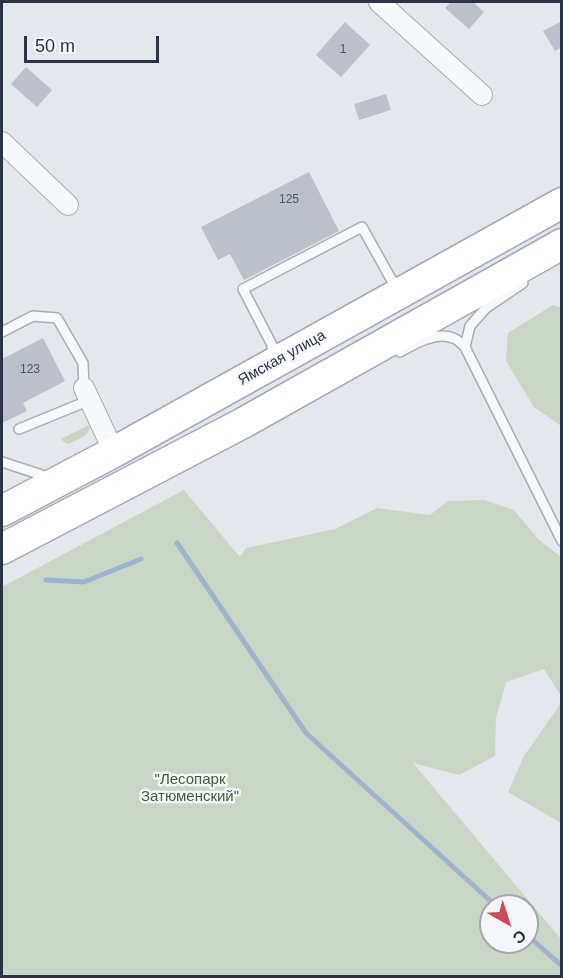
<!DOCTYPE html>
<html>
<head>
<meta charset="utf-8">
<style>
  body { margin:0 }
  #map { position:relative; width:563px; height:978px; overflow:hidden; background:#e4e7ec; font-family:Arial,sans-serif }
  canvas { display:block }
  .frame { position:absolute; inset:0; border:3px solid #2b3445; pointer-events:none }
  .north { position:absolute; left:479px; top:894px; width:60px; height:60px; box-sizing:border-box; background:#f4f6f9; border:2px solid #a4a8b1; border-radius:50%; rotate:141deg; font-size:16px; font-weight:700; line-height:24px; text-align:center; color:#2b3445 }
  .north::after { content:''; display:block; margin:auto; width:21px; height:27px; background:#d1495b; clip-path:polygon(50% 0,100% 100%,50% 72%,0 100%) }
  .scale { position:absolute; left:24px; top:36px; width:135px; height:27px; box-sizing:border-box; border:3px solid #2b3445; border-top:0; padding-left:8px; font-size:18px; line-height:21px; white-space:nowrap; color:#2b3445; -webkit-text-stroke:4px #f4f6f9; paint-order:stroke }
</style>
</head>
<body>
<div id="map">
<canvas width="563" height="978"></canvas>
<div class="frame"></div>
<div class="north">С</div>
<div class="scale">50 m</div>
</div>
<script>
const g = document.querySelector('canvas').getContext('2d');
g.lineJoin = 'round';
function fillPath(path, color) {
  g.fillStyle = color;
  g.fill(path, 'evenodd');
}
function trace(path, color, width, dash) {
  g.strokeStyle = color;
  g.lineWidth = width;
  g.lineCap = dash ? 'butt' : 'round';
  g.setLineDash(dash || []);
  g.stroke(path);
}
function label(font, color, halo, rows, align = 'center') {
  g.font = font + ' Arial,sans-serif';
  g.lineWidth = 5;
  g.setLineDash([]);
  g.textBaseline = 'middle';
  g.strokeStyle = halo;
  g.fillStyle = color;
  for (const [text, x, y, turn = 0] of rows) {
    g.save();
    g.translate(x, y);
    g.rotate((+turn || 0) * Math.PI / 180);
    g.textAlign = isNaN(turn) ? turn : align;
    if (halo) g.strokeText(text, 0, 0);
    g.fillText(text, 0, 0);
    g.restore();
  }
}
const green = new Path2D(`
  M553 305 561 308V426L534 407 506 361 508 333Z
  M89 425C91 436 78 439 69 444L64 442 61 439Z
  M184 490 240 557 246 548 335 529 377 508 430 515 448 501 484 500 514 510 539 540 561 557V696L544 669 506 682 496 718 495 756 459 775 413 763 561 939V976H2V587ZM491 906H527V942H491Z
  M561 703V823L508 792 524 756Z`);
const stream = new Path2D(`
  M177 543 306 733 496 906
  M46 580 84 582 141 559
  M527 935 562 966`);
const building = new Path2D(`
  M451 2H473L484 12 469 29 445 8Z
  M562 21V47L555 51 543 31Z
  M345 22 370 45 341 77 316 55Z
  M26 67 52 90 37 107 11 84Z
  M386 94 391 110 359 120 354 104Z
  M309 172 339 231 244 280 230 254 218 260 201 227Z
  M43 338 65 381 23 403 27 411 2 423V359Z`);
const lane = new Path2D(`
  M2 332 33 316 57 318 83 363 84 388
  M465 347 470 326 486 308 523 283
  M400 352C414 344 436 331 453 338 457 339 462 344 465 347L562 541
  M273 357 272 345 243 289 362 227 391 279 400 287
  M19 429 90 400
  M2 462 48 477`);
const street = new Path2D(`
  M379 2 482 95
  M2 142 68 205
  M84 388 114 452`);
const primary = new Path2D(`
  M2 511 114 452 562 203
  M2 549 243 423 562 244`);
const numberNames = [
  ["1",343,50],
  ["125",289,200],
  ["123",30,370]
];
const streetNames = [
  ["Ямская улица",282,358,-29]
];
const parkNames = [
  ["\"Лесопарк",190,780],
  ["Затюменский\"",190,797]
];
fillPath(green, '#c9d6c5');
trace(stream, '#9fb4cc', 5);
fillPath(building, '#bbc0ca');
trace(lane, '#a9aeb7', 12);
trace(street, '#a9aeb7', 22);
trace(primary, '#a3abb8', 33);
trace(lane, '#f7f8fa', 9);
trace(street, '#f7f8fa', 20);
trace(primary, '#fff', 30);
label('12px', '#4f5766', null, numberNames);
label('15px', '#2b3445', '#f4f6f9', streetNames);
label('15px', '#3f6138', '#f4f6f9', parkNames);
</script>
</body>
</html>
